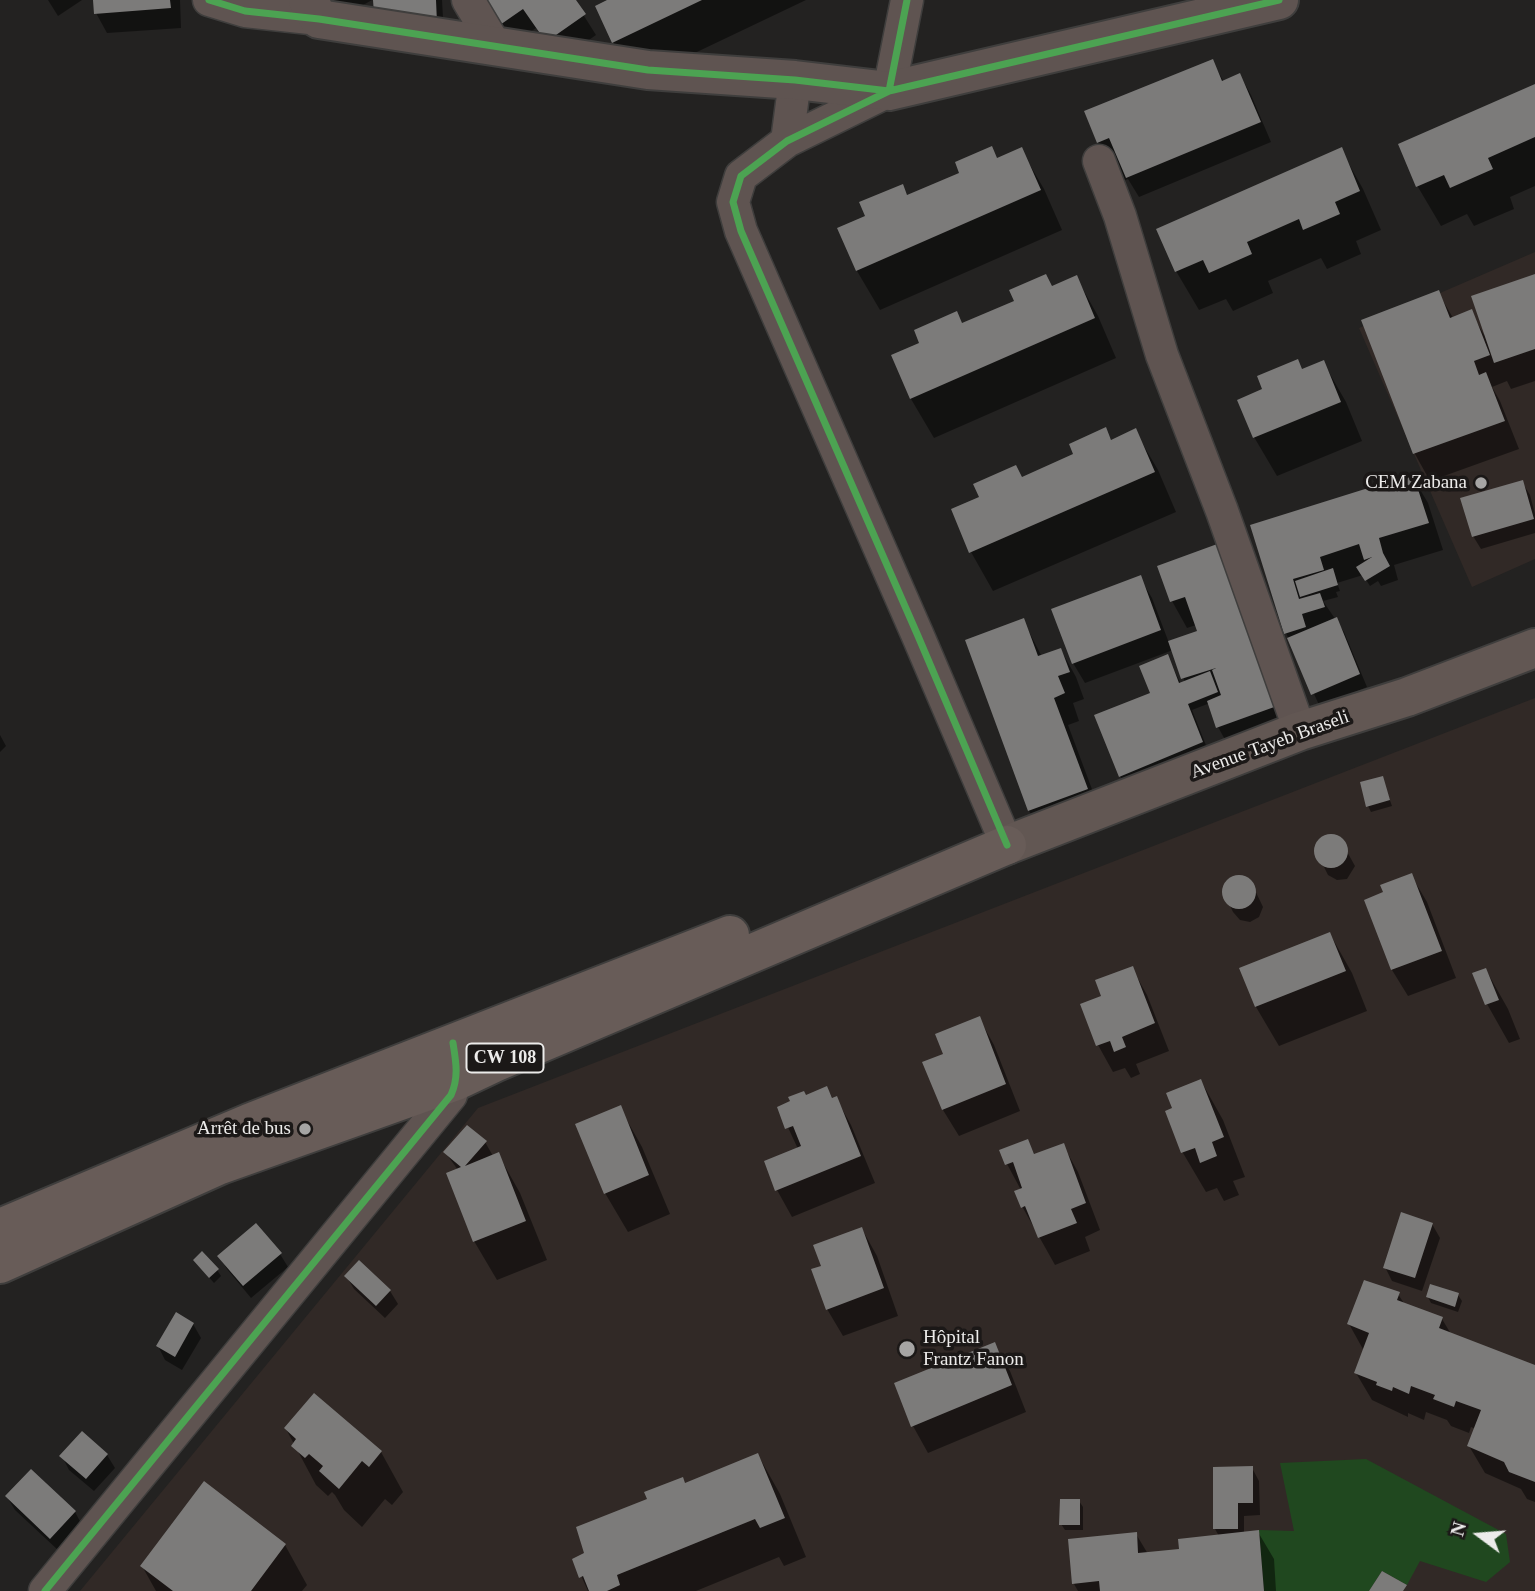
<!DOCTYPE html>
<html>
<head>
<meta charset="utf-8">
<style>
  body { margin:0 }
  #map { position:relative; width:1535px; height:1591px; overflow:hidden; background:#232221; font-family:"Times New Roman",serif }
  canvas { display:block }
  .north { position:absolute; left:1444px; top:1500px; width:70px; height:70px; -webkit-text-stroke:5px #1b1817; paint-order:stroke; rotate:286deg; font-size:19px; font-weight:700; line-height:28px; text-align:center; color:#ecebea }
  .north::after { content:''; display:block; margin:auto; width:24px; height:32px; background:#ecebea; clip-path:polygon(50% 0,100% 100%,50% 72%,0 100%) }
</style>
</head>
<body>
<div id="map">
<canvas width="1535" height="1591"></canvas>
<div class="north">N</div>
</div>
<script>
const g = document.querySelector('canvas').getContext('2d');
g.lineJoin = 'round';
function fillPath(path, color) {
  g.fillStyle = color;
  g.fill(path, 'evenodd');
}
function trace(path, color, width, dash) {
  g.strokeStyle = color;
  g.lineWidth = width;
  g.lineCap = dash ? 'butt' : 'round';
  g.setLineDash(dash || []);
  g.stroke(path);
}
function label(font, color, halo, rows, align = 'center') {
  g.font = font + ' "Times New Roman",serif';
  g.lineWidth = 7;
  g.setLineDash([]);
  g.textBaseline = 'middle';
  g.strokeStyle = halo;
  g.fillStyle = color;
  for (const [text, x, y, turn = 0] of rows) {
    g.save();
    g.translate(x, y);
    g.rotate((+turn || 0) * Math.PI / 180);
    g.textAlign = isNaN(turn) ? turn : align;
    if (halo) g.strokeText(text, 0, 0);
    g.fillText(text, 0, 0);
    g.restore();
  }
}
const built = new Path2D(`
  M1535 252V559L1472 587 1359 328Z
  M1535 698V1591H80L478 1108Z`);
const green = new Path2D(`
  M1366 1459 1506 1534 1510 1562 1486 1582 1420 1561 1407 1585 1382 1571 1369 1591H1264L1259 1530 1294 1531 1280 1463Z`);
const shadow = new Path2D(`
  M48 0H82L58 16Z
  M95 0H180L181 28 107 33 96 13Z
  M332 0H372L342 17Z
  M375 0H442L444 36Z
  M478 0H574L596 35 559 61 536 28 510 46Z
  M611 0H806L636 81 613 42Z
  M1212 61 1224 82 1240 75 1251 95 1271 142 1139 197 1128 179 1121 182 1098 143 1086 112Z
  M1535 86V186L1510 197 1514 209 1474 226 1467 214 1441 226 1418 187 1400 145Z
  M1021 150 1044 189 1062 230 880 310 857 271 839 229 867 216 902 186 908 197Z
  M1341 150 1363 189 1381 230 1356 241 1361 254 1327 269 1321 258 1268 281 1273 293 1233 311 1226 299 1199 310 1176 271Z
  M1535 276V381L1511 389 1507 381 1492 387 1500 401 1519 449 1430 481 1415 454 1364 321 1438 292 1453 318 1471 312 1484 335Z
  M1076 277 1098 316 1116 358 934 438 911 399 893 356Z
  M1323 362 1346 402 1362 441 1277 476 1254 437 1303 371Z
  M1105 430 1112 441 1135 431 1158 470 1176 512 993 591 971 552 1022 479 1076 455Z
  M1412 476 1428 503 1443 550 1394 565 1398 580 1381 586 1378 581 1370 586 1363 575 1337 583 1340 591 1336 592 1338 597 1323 601 1344 632 1367 687 1320 707 1286 633 1252 526Z
  M1522 482 1530 495 1535 514V533L1481 549 1473 536Z
  M1220 546 1291 734 1233 754 1218 727 1210 703 1192 710 1213 763 1132 796 1120 776 1167 656 1182 686 1185 682 1173 650 1085 683 1073 663 1140 578 1152 598 1169 643 1199 632 1196 625 1187 628 1172 601 1160 567Z
  M1023 620 1042 657 1061 650 1076 677 1084 699 1073 703 1079 721 1068 725 1102 816 1045 837 1029 811 967 641Z
  M0 735 6 746 0 752Z
  M1382 778 1392 806 1371 812 1368 806Z
  M1332 836 1340 839 1355 866 1347 879 1337 880 1328 875 1316 851 1319 842Z
  M1411 875 1427 902 1456 978 1408 996 1392 970 1367 901 1385 893Z
  M1244 878 1252 884 1263 907 1259 917 1250 922 1240 920 1233 912 1224 893 1230 880Z
  M1330 934 1352 973 1367 1011 1279 1046 1256 1007 1242 969Z
  M1132 968 1147 995 1169 1051 1136 1064 1140 1074 1131 1078 1125 1068 1113 1072 1098 1045 1082 1005 1103 997Z
  M1486 970 1508 1009 1520 1039 1509 1043 1487 1004Z
  M979 1018 994 1045 1020 1111 959 1136 943 1110 924 1063 945 1055Z
  M1201 1081 1223 1120 1245 1177 1233 1181 1239 1195 1224 1201 1217 1188 1206 1192 1183 1153 1167 1112 1174 1109Z
  M827 1088 833 1099 836 1098 851 1125 875 1183 792 1217 777 1190 798 1149 779 1108Z
  M620 1108 642 1147 670 1214 628 1232 605 1193Z
  M1027 1141 1035 1155 1063 1145 1078 1172 1100 1230 1085 1237 1090 1251 1055 1265 1023 1208 1017 1192 1021 1190 1007 1164Z
  M485 1142 493 1156 498 1154 520 1193 547 1260 497 1280 474 1241 458 1170 445 1152Z
  M1432 1224 1440 1238 1422 1291 1392 1281 1385 1267Z
  M862 1229 877 1256 898 1316 843 1336 827 1309 823 1267Z
  M280 1254 288 1267 251 1298 227 1269 219 1256Z
  M199 1266 217 1270 221 1276 214 1283Z
  M346 1276 390 1291 398 1304 385 1318 354 1289Z
  M1398 1294 1405 1305 1442 1319 1451 1334 1535 1367V1502L1527 1499 1521 1489 1485 1473 1469 1446 1476 1429 1471 1427 1469 1433 1451 1426 1447 1420 1426 1412 1424 1420 1408 1413V1417L1372 1400 1356 1373 1364 1351 1349 1324Z
  M1458 1295 1462 1301 1458 1312 1431 1303 1428 1297Z
  M193 1324 201 1338 182 1370 165 1360 158 1346Z
  M994 1344 1010 1371 1026 1412 928 1453 913 1426Z
  M314 1395 381 1452 403 1492 392 1505 385 1499 362 1527 344 1510 335 1495 332 1492 328 1496 316 1485 286 1429Z
  M107 1455 115 1468 94 1491 69 1470 62 1456Z
  M758 1455 780 1494 806 1557 784 1566 779 1557 696 1591H588L574 1560Z
  M1252 1468 1259 1481 1260 1515 1244 1516V1533L1258 1532 1274 1559 1276 1591H1078L1074 1584 1136 1534 1148 1554 1181 1550 1219 1536 1215 1529Z
  M7 1497 75 1512 82 1525 59 1551 15 1510Z
  M1079 1501 1083 1507V1530H1065L1061 1524Z
  M285 1545 307 1585 302 1591H156L142 1566Z`);
const building = new Path2D(`
  M93 0H170L171 8 94 14Z
  M373 0H436L437 23 375 27Z
  M478 0H576L586 14 546 42 523 9 497 27Z
  M607 0H702L612 43 595 6Z
  M1213 59 1222 81 1240 73 1261 122 1126 178 1109 138 1097 143 1084 111Z
  M1535 84V137L1488 158 1493 169 1450 188 1444 175 1416 187 1398 144Z
  M992 146 997 158 1022 147 1041 190 856 271 837 228 865 216 859 202 903 184 907 195 959 173 955 162Z
  M1342 147 1360 191 1335 202 1340 214 1303 230 1299 219 1247 242 1252 254 1209 273 1203 260 1175 272 1156 229Z
  M1046 274 1052 286 1077 275 1095 318 910 399 891 355 919 343 914 330 957 311 962 323 1014 301 1009 290Z
  M1535 274V349L1494 363 1471 296Z
  M1439 290 1450 318 1472 309 1490 355 1474 361 1479 375 1486 372 1505 421 1413 454 1361 320Z
  M1298 359 1302 369 1324 360 1341 402 1253 438 1237 400 1262 389 1257 376Z
  M1106 427 1111 440 1136 428 1155 472 969 553 951 509 979 497 973 484 1016 465 1022 477 1073 454 1069 444Z
  M1413 474 1429 523 1379 538 1383 553 1390 566 1365 581 1356 567 1372 557 1364 560 1359 544 1320 557 1324 570 1293 579 1299 599 1320 593 1325 607 1302 614 1306 627 1284 634 1250 525Z
  M1523 480 1534 519 1472 537 1460 498Z
  M1220 543 1277 706 1216 728 1207 701 1221 695 1212 670 1216 668 1181 679 1168 641 1197 631 1185 597 1170 602 1157 566Z
  M1333 568 1338 585 1300 597 1295 581Z
  M1141 575 1161 630 1072 664 1051 609Z
  M1337 617 1360 674 1311 695 1287 638Z
  M1024 618 1038 656 1061 648 1070 672 1058 676 1065 693 1054 698 1088 789 1028 811 965 640Z
  M1168 654 1179 683 1210 671 1218 692 1188 704 1203 742 1119 777 1094 715 1150 693 1139 666Z
  M1383 776 1390 800 1366 807 1360 782Z
  M1314 851a17 17 0 1 1 34 0a17 17 0 1 1-34 0Z
  M1412 873 1442 951 1391 970 1364 900 1383 892 1380 885Z
  M1222 892a17 17 0 1 1 34 0a17 17 0 1 1-34 0Z
  M1330 932 1346 971 1255 1007 1239 968Z
  M1133 966 1155 1023 1122 1037 1126 1047 1114 1052 1110 1041 1096 1046 1080 1004 1101 996 1095 980Z
  M1486 968 1499 1000 1485 1005 1472 973Z
  M980 1016 1006 1084 942 1110 922 1062 943 1054 935 1034Z
  M1201 1079 1224 1137 1212 1142 1217 1156 1200 1163 1195 1148 1181 1153 1165 1111 1172 1108 1166 1093Z
  M827 1086 832 1098 837 1096 861 1156 775 1191 764 1161 801 1146 793 1126 785 1129 777 1107 790 1101 788 1097 804 1091 806 1095Z
  M621 1105 649 1175 604 1194 575 1124Z
  M467 1125 487 1141 465 1166 499 1152 526 1221 473 1242 446 1173 461 1167 443 1152Z
  M1028 1139 1034 1154 1064 1143 1086 1203 1071 1209 1077 1223 1038 1238 1025 1206 1021 1208 1014 1191 1022 1188 1013 1162 1005 1165 999 1150Z
  M1401 1212 1433 1223 1415 1278 1383 1268Z
  M256 1223 282 1253 243 1286 217 1256Z
  M862 1227 884 1288 826 1310 811 1269 821 1266 813 1245Z
  M202 1251 219 1269 209 1278 193 1260Z
  M359 1260 391 1290 376 1306 344 1276Z
  M1364 1280 1400 1292 1397 1300 1443 1317 1439 1328 1535 1365V1482L1509 1472 1504 1462 1467 1446 1481 1410 1456 1401 1454 1407 1433 1399 1435 1395 1411 1386 1409 1394 1393 1387 1392 1391 1376 1385 1377 1382 1354 1373 1369 1333 1347 1324Z
  M1430 1284 1459 1293 1455 1307 1426 1297Z
  M176 1312 194 1323 175 1357 156 1346Z
  M995 1342 1012 1385 911 1427 894 1383Z
  M314 1393 382 1451 369 1467 362 1461 339 1489 319 1471 323 1466 309 1454 305 1458 291 1446 296 1439 284 1428Z
  M82 1431 108 1454 86 1479 59 1456Z
  M758 1453 785 1518 760 1528 755 1519 617 1575 620 1585 607 1591H589L583 1576 579 1578 572 1559 584 1553 576 1527 647 1499 644 1492 683 1477 685 1483Z
  M1253 1466V1503H1238V1529H1213V1467Z
  M31 1469 76 1511 50 1539 5 1496Z
  M204 1481 286 1544 251 1591H173L140 1566Z
  M1060 1499H1080V1525H1059Z
  M1259 1530 1264 1591H1100L1099 1581 1072 1584 1068 1539 1137 1532 1138 1553 1179 1549 1178 1539Z
  M1382 1571 1407 1585 1403 1591H1369Z`);
const minor = new Path2D(`
  M209 0 245 11 319 19
  M468 0 496 47
  M907 0 889 91 787 141 741 176 733 202 741 231 918 636 1007 845
  M787 141 795 80
  M1099 161 1120 216 1162 355 1222 511 1300 731
  M45 1591 451 1095 457 1070`);
const tertiary = new Path2D(`
  M308 0 319 19 648 70 795 80 889 91 1279 0`);
const secondary = new Path2D(`
  M1007 845 1300 731 1407 697 1535 648`);
const trunk = new Path2D(`
  M0 1228 249 1123 730 935
  M0 1264 220 1165 456 1081 494 1063 1007 845`);
const cycleway = new Path2D(`
  M209 0 245 11 319 19 648 70 795 80 889 91 1279 0
  M907 0 889 91 787 141 741 176 733 202 741 231 918 636 1007 845
  M45 1591 451 1095C459 1077 456 1062 453 1043`);
const markers = [
  [1481,483,7,"#a6a5a4"],
  [305,1129,7,"#a6a5a4"],
  [907,1349,9,"#a6a5a4"]
];
const shields = [
  [505,1058,77]
];
const shieldNames = [
  ["CW 108",505,1058]
];
const poiNames = [
  ["CEM Zabana",1467,483],
  ["Arrêt de bus",291,1129],
  ["Hôpital",923,1338,"left"],
  ["Frantz Fanon",923,1360,"left"]
];
const streetNames = [
  ["Avenue Tayeb Braseli",1270,745,-20]
];
fillPath(built, '#312926');
fillPath(green, '#20481f');
fillPath(shadow, '#0007');
fillPath(building, '#7c7b7a');
trace(minor, '#3f3e3d', 35);
trace(tertiary, '#3f3e3d', 42);
trace(secondary, '#3f3e3d', 42);
trace(trunk, '#3f3e3d', 42);
trace(minor, '#5f5451', 32);
trace(tertiary, '#5f5451', 38);
trace(secondary, '#625753', 38);
trace(trunk, '#685c58', 38);
trace(cycleway, '#4ca352', 7);
for (const [x, y, r, color] of markers) {
  const dot = new Path2D();
  dot.arc(x, y, r, 0, 2 * Math.PI);
  g.fillStyle = color;
  g.fill(dot);
  trace(dot, '#1b1817', 2.5);
}
for (const [x, y, w] of shields) {
  const box = new Path2D();
  box.roundRect(x - w / 2, y - 14.5, w, 29, 5);
  g.fillStyle = '#1b1817';
  g.fill(box);
  trace(box, '#ecebea', 2);
}
label('bold 18px', '#ecebea', null, shieldNames);
label('19px', '#ecebea', '#1b1817', poiNames, 'right');
label('19px', '#ecebea', '#1b1817', streetNames);
</script>
</body>
</html>
